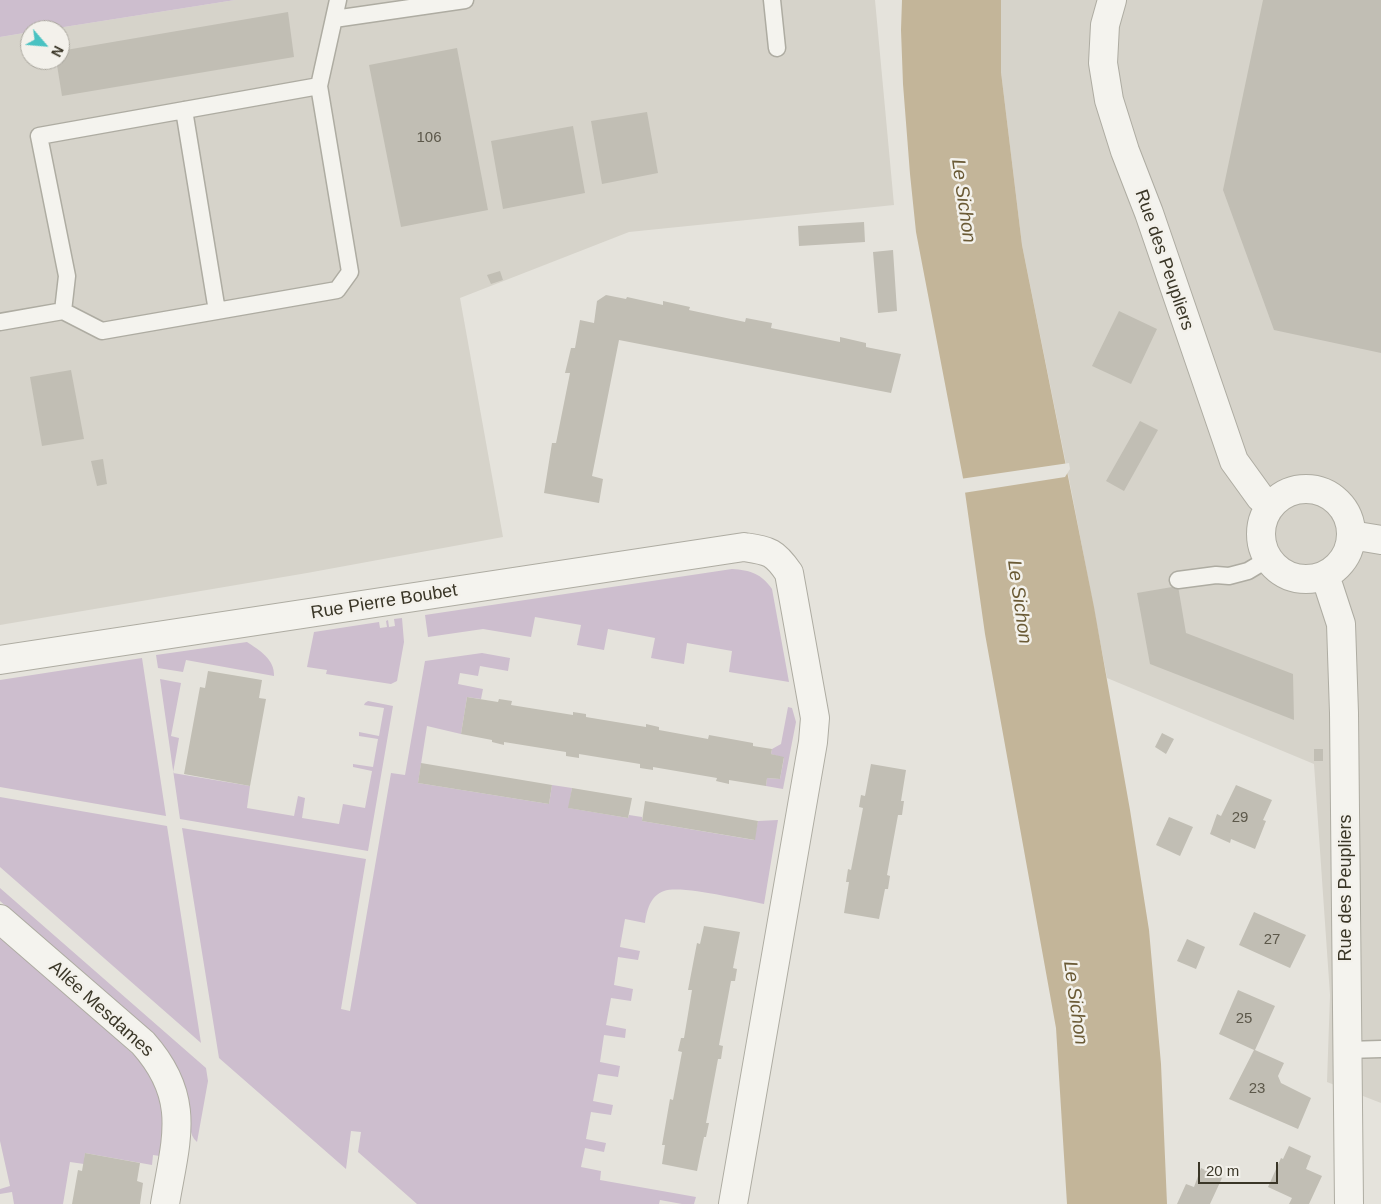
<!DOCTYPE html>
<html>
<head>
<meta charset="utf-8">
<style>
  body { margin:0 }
  #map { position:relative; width:1381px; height:1204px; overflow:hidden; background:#e5e3dc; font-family:Arial,sans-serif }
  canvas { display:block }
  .north { position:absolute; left:20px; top:20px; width:50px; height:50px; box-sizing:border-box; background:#f3f1eb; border:1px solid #a9a69d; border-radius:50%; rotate:117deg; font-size:14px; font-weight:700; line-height:20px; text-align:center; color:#3a3627 }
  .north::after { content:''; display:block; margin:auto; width:18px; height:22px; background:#49c2c2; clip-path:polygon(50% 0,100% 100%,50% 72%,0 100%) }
  .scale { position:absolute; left:1198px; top:1162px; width:80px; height:22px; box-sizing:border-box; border:2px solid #3a3627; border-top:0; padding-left:6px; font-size:15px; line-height:18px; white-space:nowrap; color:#3a3627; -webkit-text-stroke:4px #f3f1eb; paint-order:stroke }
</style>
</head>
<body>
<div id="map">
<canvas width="1381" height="1204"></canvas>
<div class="north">N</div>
<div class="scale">20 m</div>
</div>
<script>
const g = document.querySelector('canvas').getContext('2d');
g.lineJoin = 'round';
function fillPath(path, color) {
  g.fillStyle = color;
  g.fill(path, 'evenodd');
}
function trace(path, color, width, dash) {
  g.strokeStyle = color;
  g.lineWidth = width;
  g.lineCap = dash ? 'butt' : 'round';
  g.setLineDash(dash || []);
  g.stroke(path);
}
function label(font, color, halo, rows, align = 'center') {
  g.font = font + ' Arial,sans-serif';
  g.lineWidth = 5;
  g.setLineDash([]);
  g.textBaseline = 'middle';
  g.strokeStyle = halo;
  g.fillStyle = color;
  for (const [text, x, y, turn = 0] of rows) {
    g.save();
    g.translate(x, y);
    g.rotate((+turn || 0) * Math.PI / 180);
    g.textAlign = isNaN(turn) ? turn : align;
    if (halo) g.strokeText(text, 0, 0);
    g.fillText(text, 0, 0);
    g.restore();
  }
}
const built = new Path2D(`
  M235 0H875L894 205 629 232 460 298 503 537 307 573 0 625V37L30 32V60H60V30H45Z
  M1001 0H1381V1103L1327 1082 1330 995 1314 764 1107 678 1072 494 1022 245 1001 72Z`);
const green = new Path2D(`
  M0 0H235L45 30H30V32L0 37Z
  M732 569C750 570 762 574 772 589L789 682 729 672 732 651 687 643 684 664 651 658 655 638 608 629 604 650 577 645 581 625 535 617 531 637 483 629 428 637 425 615Z
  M402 618 404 642 397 681 391 684 326 674 327 670 307 667 314 632 379 622 380 628 387 627 386 621 388 620 389 627 395 626 394 619Z
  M247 642C259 650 275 659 274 676L186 660 183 672 158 668 156 655Z
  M482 653 510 658 508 671 480 666 478 676 460 673 458 684 483 689 481 699 467 697 461 734 427 726 418 783 549 804 552 785 572 788 569 808 628 818 629 815 642 817V821L754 840 758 821 778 820 764 904C742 900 682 885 664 891 650 896 647 910 645 923L625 919 620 947 640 951 638 960 618 957 614 985 633 989 631 1001 611 998 606 1025 626 1029 625 1038 604 1035 600 1062 620 1066 618 1077 598 1074 593 1101 613 1105 611 1115 591 1112 586 1139 606 1143 604 1152 585 1148 581 1167 601 1171 600 1180 696 1197 694 1204H682L660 1200 659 1204H417L358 1152 361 1132 351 1131 346 1169 219 1058 182 828 366 859 341 1009 350 1011 391 773 405 775 425 661Z
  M142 658 166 816 0 787V680Z
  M160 679 181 683 171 736 179 738 173 773 250 786 247 808 294 816 298 796 305 798 302 818 339 824 343 804 365 808 372 771 353 767V764L373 767 378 739 359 736V732L379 736 384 708 364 705 365 703 368 701 393 706 368 851 180 819Z
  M788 707 792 708 796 722 783 789 766 786 767 778 780 779 784 758 771 754 772 749 781 744Z
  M0 797 167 826 201 1043 0 867Z
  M0 888 206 1068 208 1081 197 1142C188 1134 191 1124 190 1113 189 1104 187 1095 184 1086 178 1067 168 1051 154 1036L0 901Z
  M0 936 142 1062 159 1095 164 1115 163 1140 160 1156 153 1155 152 1165 85 1153 84 1164 70 1162 63 1204H14L12 1192 0 1194V1189L10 1186 0 1141Z`);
const water = new Path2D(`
  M902 0H1001V72L1022 245 1094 607 1130 810 1149 930 1161 1064 1167 1204H1067L1056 1028 985 634 963 478 916 232 910 174 903 84 901 30Z`);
const pier = new Path2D(`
  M1069 463 1070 469 1065 477 963 493 960 479Z`);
const building = new Path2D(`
  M1263 0H1381V353L1274 330 1223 190Z
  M288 12 294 57 62 96 57 65 50 67 49 60H60V51Z
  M457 48 488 210 401 227 369 65Z
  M647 112 658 173 602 184 591 121Z
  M573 126 585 193 503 209 491 141Z
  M864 222 865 242 799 246 798 226Z
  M893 250 897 311 878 313 873 252Z
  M500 271 503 280 491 284 487 275Z
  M606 295 626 299 627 297 663 305V301L690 307 689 310 745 322 746 318 772 323 771 328 840 342V337L866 343V347L901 354 891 393 619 340 592 476 603 479 599 503 544 493 552 443H556L570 373H565L571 348H575L580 320 594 323 597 301Z
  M1119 311 1157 329 1131 384 1092 366Z
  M71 370 84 439 42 446 30 377Z
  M1140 421 1158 430 1124 491 1106 481Z
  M103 459 107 484 97 486 91 461Z
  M1178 586 1186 633 1293 674 1294 720 1150 664 1137 593Z
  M208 671 262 680 259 698 266 699 250 786 184 774 200 687 205 688Z
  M467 697 498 702 499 699 512 701 511 705 573 715V712L586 714V717L646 727V724L659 727V730L708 739 709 735 753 743V746L772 749 771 754 784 757 780 779 767 778 766 786 729 780V784L716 781 717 778 653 767V770L640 768V764L579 754V758L566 756V752L504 742V745L492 742V740L461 734Z
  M1162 733 1174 739 1166 754 1155 747Z
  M1314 749H1323V761H1314Z
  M421 763 552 785 549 804 418 783Z
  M871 764 906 770 901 801H904L902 815H898L887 875 890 876 888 889H885L879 919 844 913 849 882H846L848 869 851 870 863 808 859 807 861 795 865 796Z
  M1236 785 1272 800 1263 820 1266 821 1255 849 1231 839 1230 843 1210 834 1217 814 1221 816Z
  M572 788 632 798 628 818 568 808Z
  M645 801 758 821 755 840 642 821Z
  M1169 817 1193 827 1180 856 1156 845Z
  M1254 912 1306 935 1290 968 1239 945Z
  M704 926 740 932 733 968 737 969 735 981H731L719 1045 723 1046 721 1059H718L706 1123H709L706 1137H704L697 1171 662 1164 665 1145H662L670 1099 673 1100 682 1052 678 1051 681 1038H684L692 990H688L697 943 700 944Z
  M1187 939 1205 947 1196 969 1177 961Z
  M1238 990 1275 1006 1255 1050 1284 1063 1278 1076 1281 1083 1311 1098 1298 1129 1229 1099 1254 1050 1219 1034Z
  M1289 1146 1311 1156 1306 1169 1322 1176 1309 1204H1289L1292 1198 1268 1187 1281 1158 1283 1159Z
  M85 1153 140 1163 137 1181 143 1183 140 1204H72L78 1170 82 1171Z
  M1201 1168 1222 1178 1210 1204H1177L1186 1184 1194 1187Z`);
const service = new Path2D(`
  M772 0 777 48
  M334 19 465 0
  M319 86 338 0
  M184 110 217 311
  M0 322 63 311 102 331 337 290 350 272 319 86 39 136 67 276 63 311
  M1178 580 1216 575 1229 576 1248 571 1268 559
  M1347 1050 1381 1049`);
const minor = new Path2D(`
  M1112 0 1105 25 1103 63 1109 100 1125 151 1149 213 1234 461 1260 497 1270 506
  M1261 534a45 45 0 1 1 90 0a45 45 0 1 1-90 0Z
  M1351 535 1381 540
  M1325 575 1341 624 1344 713 1349 1204
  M0 660 744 547C769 551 774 551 789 573L815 718 813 742 733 1204
  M0 919 143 1043C192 1098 176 1139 165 1204`);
const numberNames = [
  ["106",429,138],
  ["29",1240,818],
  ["27",1272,940],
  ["25",1244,1019],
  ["23",1257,1089]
];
const streetNames = [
  ["Rue des Peupliers",1164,260,71],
  ["Rue Pierre Boubet",384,602,-9],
  ["Rue des Peupliers",1346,888,-90],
  ["Allée Mesdames",101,1009,42]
];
const waterNames = [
  ["Le Sichon",963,201,82],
  ["Le Sichon",1019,602,82],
  ["Le Sichon",1075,1003,82]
];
fillPath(built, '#d6d3ca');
fillPath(green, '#cdbece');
fillPath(water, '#c3b599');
fillPath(pier, '#e5e3dc');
fillPath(building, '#c1beb4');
trace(service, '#aeaca2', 19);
trace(minor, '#aeaca2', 30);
trace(service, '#f4f3ee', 16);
trace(minor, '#f4f3ee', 28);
label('15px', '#5c584a', null, numberNames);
label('18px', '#3a3627', '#f3f1eb', streetNames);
label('italic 19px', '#6a5a35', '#f3f1eb', waterNames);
</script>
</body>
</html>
